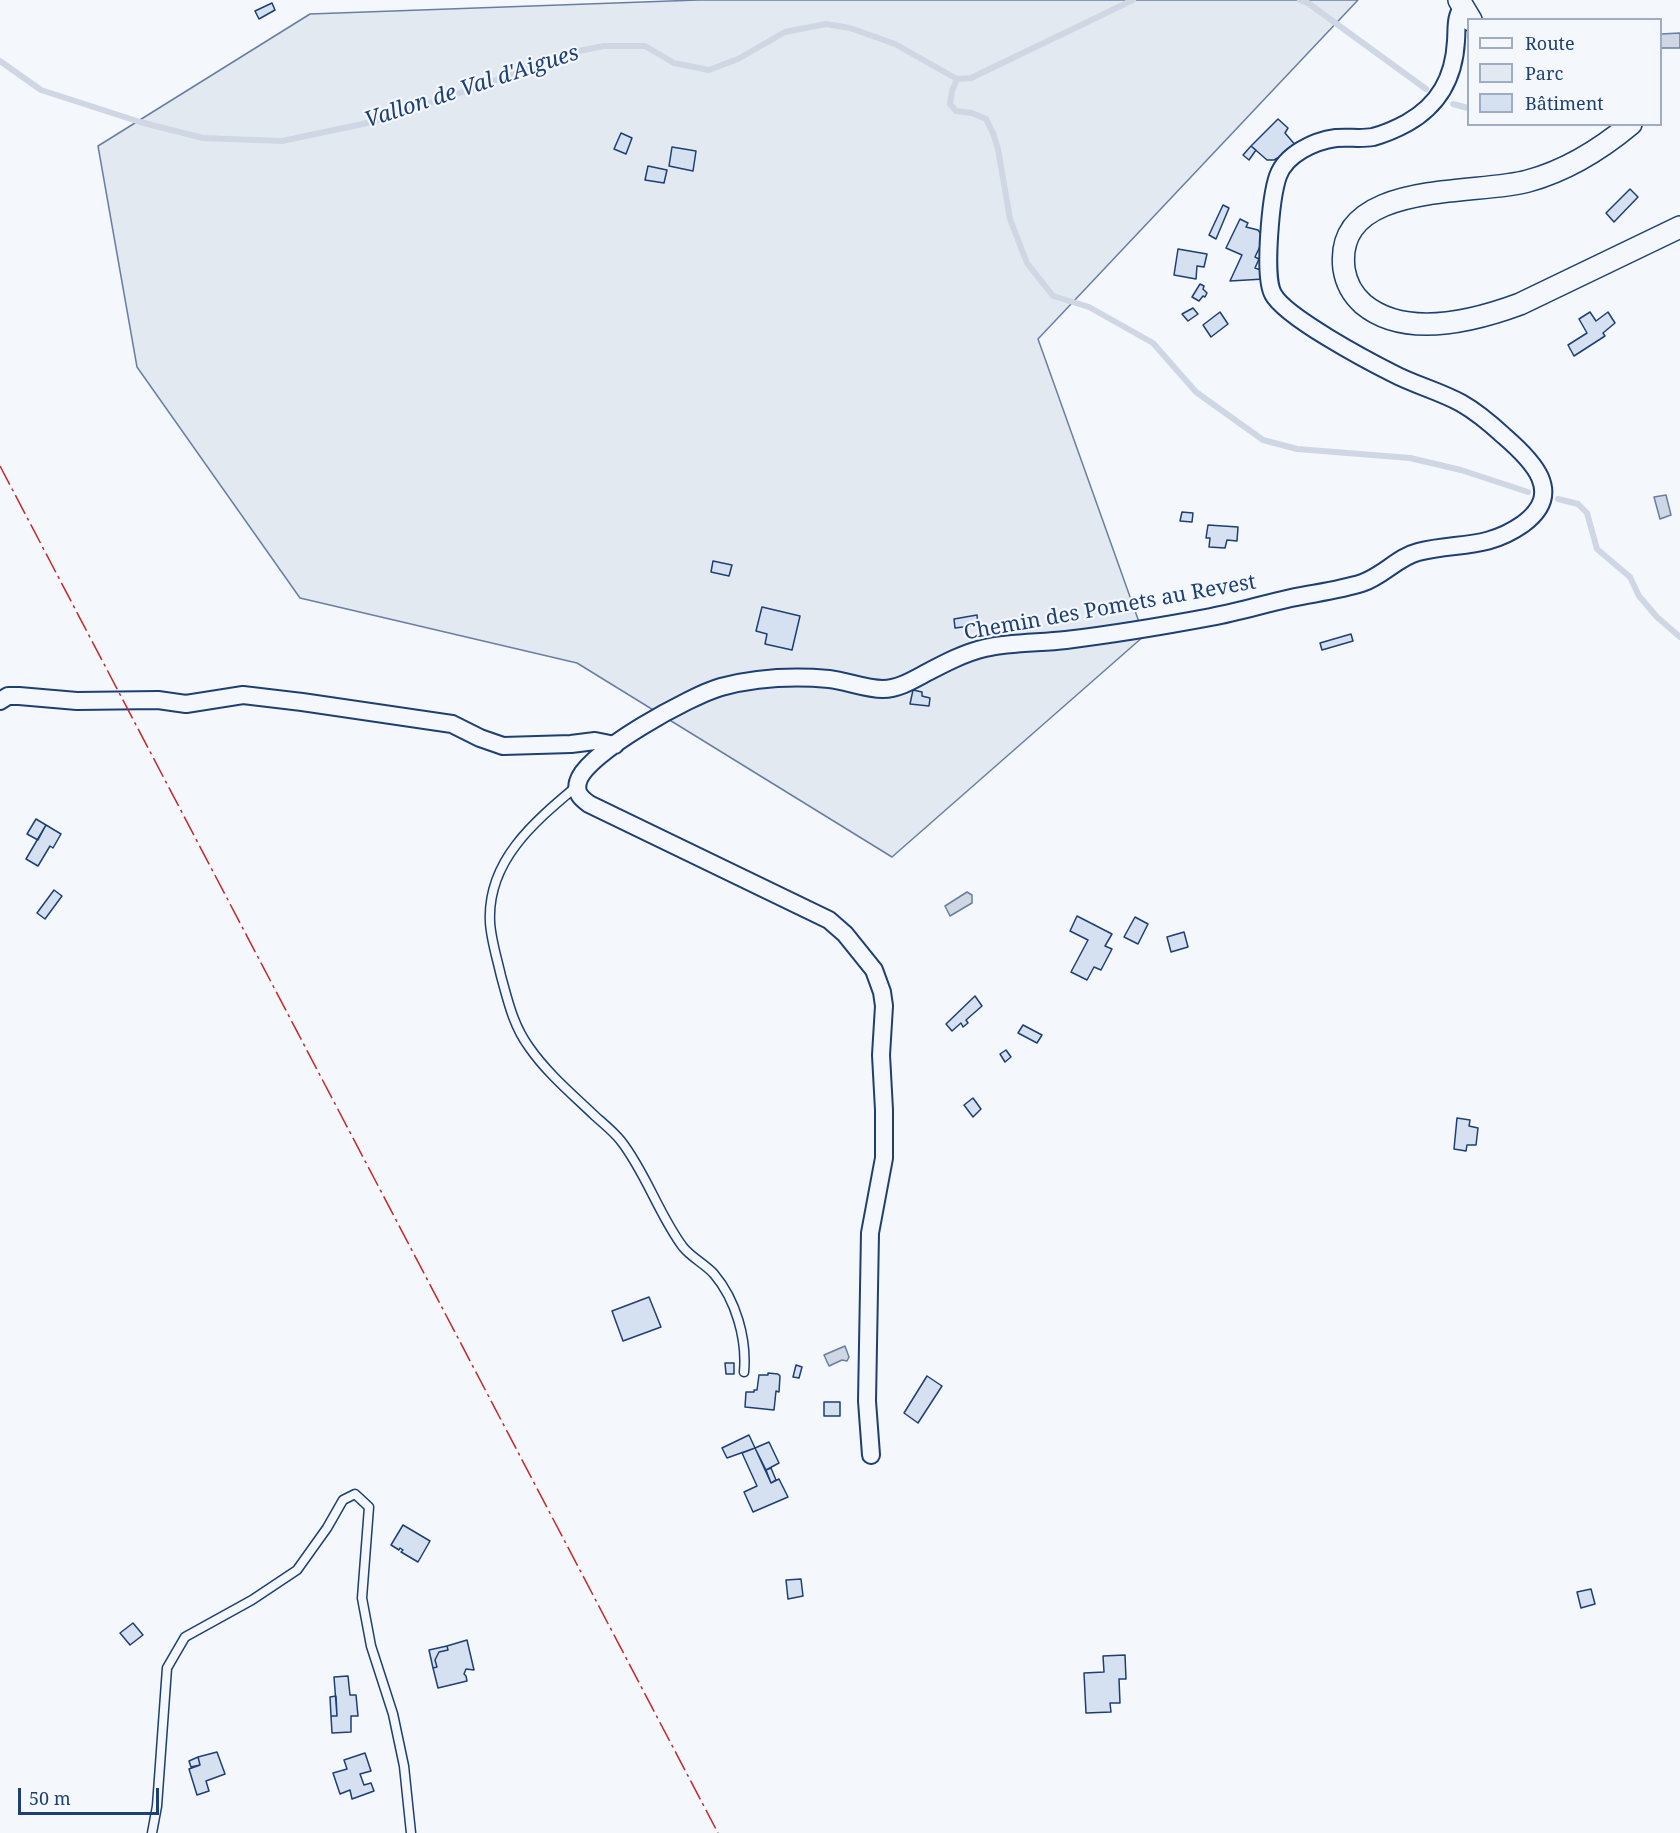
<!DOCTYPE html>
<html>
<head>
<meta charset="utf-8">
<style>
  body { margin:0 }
  #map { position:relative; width:1680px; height:1833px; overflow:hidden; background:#f4f7fb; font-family:"Noto Serif",serif }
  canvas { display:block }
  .legend { position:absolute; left:1467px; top:18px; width:195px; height:108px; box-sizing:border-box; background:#f4f7fb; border:2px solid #9eadc5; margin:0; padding:8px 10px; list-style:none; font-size:18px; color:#1d3f73 }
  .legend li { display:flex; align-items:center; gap:12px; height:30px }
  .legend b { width:30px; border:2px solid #9eadc5 }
  .scale { position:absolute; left:18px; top:1788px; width:141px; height:27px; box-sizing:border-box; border:3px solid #1d3f73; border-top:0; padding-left:8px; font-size:18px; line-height:21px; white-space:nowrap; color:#1d3f73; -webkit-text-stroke:4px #f4f7fb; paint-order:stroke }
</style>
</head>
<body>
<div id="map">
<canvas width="1680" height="1833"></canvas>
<ul class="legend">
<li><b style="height:8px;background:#f4f7fb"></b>Route</li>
<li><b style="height:16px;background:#e3e9f0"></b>Parc</li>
<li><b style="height:16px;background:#d5e0f0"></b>Bâtiment</li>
</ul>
<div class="scale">50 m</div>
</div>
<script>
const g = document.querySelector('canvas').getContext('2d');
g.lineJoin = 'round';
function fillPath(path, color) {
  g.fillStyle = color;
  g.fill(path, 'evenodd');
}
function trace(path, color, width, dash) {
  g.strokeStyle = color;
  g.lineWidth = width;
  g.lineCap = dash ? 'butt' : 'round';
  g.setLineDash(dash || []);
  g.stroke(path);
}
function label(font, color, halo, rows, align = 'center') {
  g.font = font + ' "Noto Serif",serif';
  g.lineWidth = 4.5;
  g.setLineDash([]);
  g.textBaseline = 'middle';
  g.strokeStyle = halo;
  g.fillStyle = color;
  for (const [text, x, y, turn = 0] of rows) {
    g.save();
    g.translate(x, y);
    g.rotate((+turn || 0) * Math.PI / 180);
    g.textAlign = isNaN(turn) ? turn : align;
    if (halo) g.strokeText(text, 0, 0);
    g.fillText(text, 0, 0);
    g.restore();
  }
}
const green = new Path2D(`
  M698 0H1358L1038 339 1144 636 892 857 577 663 300 598 137 367 98 146 310 14Z`);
const water = new Path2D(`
  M1680 33V48H1661V34Z
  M1666 495 1671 515 1660 519 1654 497Z
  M967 892 972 895V903L950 916 945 906Z
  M845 1346 849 1357 847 1361 842 1360 829 1366 824 1355Z`);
const stream = new Path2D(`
  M1300 0 1308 3 1426 89
  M0 61 41 90 140 122 203 138 282 141 372 122 481 86 559 55 604 46H645L674 63 709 70 738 59 785 32 826 24 850 28 895 44 957 79 971 78 1133 0
  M957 79 952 91 950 104 956 111 972 113 986 119 993 133 998 149 1010 219 1027 263 1053 296 1089 307 1153 343 1196 392 1263 440 1297 449 1410 458 1461 470 1528 492
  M1453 104 1468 108
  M1558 499 1578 504 1587 513 1597 549 1630 577 1639 596 1657 617 1680 637`);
const building = new Path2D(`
  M272 3 275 10 259 19 255 11Z
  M1278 119 1288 128 1285 133 1297 147 1274 160H1267L1251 146Z
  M621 133 632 138 626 154 614 149Z
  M1251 146 1256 150 1249 160 1243 155Z
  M672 147 696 151 693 171 669 166Z
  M648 166 667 170 664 183 645 180Z
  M1630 189 1638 197 1614 222 1606 213Z
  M1223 205 1229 208 1216 239 1209 235Z
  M1240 219 1248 223 1246 227 1258 230 1264 238 1255 257 1259 259 1255 268 1264 271V279L1230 281 1242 255 1226 248Z
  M1178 249 1207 254 1204 267 1197 266 1196 279 1174 275Z
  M1200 284 1204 286 1203 289 1207 293 1205 297 1203 296 1199 301 1192 297Z
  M1193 308 1198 314 1188 321 1182 314Z
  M1220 312 1228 324 1211 337 1203 325Z
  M1590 312 1596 321 1608 312 1615 323 1603 333 1605 336 1574 356 1568 345 1587 333 1579 319Z
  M1182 512 1193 513 1192 522 1180 521Z
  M1208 525 1238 527 1237 541 1227 540 1225 548 1209 547 1210 538H1206Z
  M713 561 732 565 729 576 711 572Z
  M762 607 800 616 792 650 765 644 767 634 756 631Z
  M977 615 978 625 955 628 954 619Z
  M1351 634 1353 641 1322 650 1320 643Z
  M913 690 922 692V696L930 698 929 706 910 704Z
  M36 819 46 825 38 840 27 834Z
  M46 825 61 834 53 848 50 846 38 866 26 859Z
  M54 890 62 896 45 919 37 913Z
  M1077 916 1112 934 1105 946 1112 949 1101 970 1094 967 1087 980 1071 972 1088 940 1070 931Z
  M1135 917 1148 924 1138 944 1124 937Z
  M1184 932 1188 947 1171 952 1167 937Z
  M975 996 982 1006 966 1020 968 1023 963 1027 961 1023 952 1031 946 1024Z
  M1023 1025 1042 1035 1037 1043 1018 1033Z
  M1006 1050 1011 1057 1005 1062 1000 1054Z
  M973 1098 981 1109 973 1117 964 1105Z
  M1457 1118 1470 1120 1469 1126 1478 1128 1476 1145H1467L1466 1151 1454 1149Z
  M649 1297 661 1327 623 1341 612 1311Z
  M725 1363H734V1374H726Z
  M796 1365 802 1367 799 1378 793 1377Z
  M768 1373 778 1374 780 1376 779 1392 776 1391 774 1410 745 1407 746 1392H754V1390H757L759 1375H768Z
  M927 1376 942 1386 918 1423 904 1413Z
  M824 1402H840V1416H824Z
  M749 1435 755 1448 727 1458 722 1448Z
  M769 1442 779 1463 766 1470 755 1448Z
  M755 1448 771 1483 779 1479 788 1497 753 1512 744 1492 757 1486 742 1453Z
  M771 1468 776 1480 771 1483 766 1470Z
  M403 1525 430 1541 418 1562 401 1552 403 1550 400 1548 399 1550 391 1545Z
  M801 1579 803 1596 788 1599 786 1580Z
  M1591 1589 1595 1604 1581 1608 1577 1592Z
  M133 1623 143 1635 130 1645 120 1633Z
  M467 1640 474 1670 466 1669 464 1674 466 1676 467 1681 438 1688 433 1668 437 1667 435 1660 439 1652 448 1650 447 1646Z
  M447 1646 448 1650 439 1652 435 1660 437 1667 433 1668 429 1650Z
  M1125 1655 1126 1679H1119L1120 1703H1110L1111 1712 1086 1713 1084 1673 1104 1672 1103 1656Z
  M348 1676 350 1695H356L358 1716H351V1732L332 1733 331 1716H337L334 1677Z
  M336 1696 337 1716H331L330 1697Z
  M217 1752 225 1774 206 1781 209 1791 197 1795 189 1769 200 1765 198 1757Z
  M365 1753 371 1771 360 1774 364 1785 371 1783 374 1791 352 1799 350 1790 340 1794 333 1773 347 1769 344 1760Z
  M198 1757 200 1765 191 1767 189 1761Z`);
const service = new Path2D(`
  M577 786C534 822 487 861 490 922 491 940 497 958 501 976 508 1001 513 1025 529 1047 547 1073 572 1094 595 1116 604 1124 614 1132 621 1141 646 1173 659 1215 683 1247 692 1258 705 1264 714 1274 736 1300 747 1339 744 1372
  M152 1833 157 1806 167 1668 185 1637 252 1600 297 1570 327 1528 343 1500 355 1494 369 1507 362 1598 371 1646 393 1714 404 1766 411 1833`);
const minor = new Path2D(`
  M0 701 8 696H19L77 701 158 700 186 704 243 695 302 702 452 724 480 738 503 746 571 744 595 741 615 745
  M871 1455 867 1401 870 1233 884 1158V1110L881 1055 884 1006 882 992 874 970 845 934 829 920 589 804C581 798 575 793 578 782 585 753 692 695 721 687 755 678 794 676 829 679 847 681 865 689 883 689 898 689 913 680 926 673 945 663 964 653 985 648 1011 642 1040 643 1066 640 1115 634 1163 626 1211 617 1238 612 1264 604 1291 598 1315 593 1340 590 1362 583 1383 576 1398 557 1418 552 1457 542 1486 550 1523 524 1565 493 1533 461 1504 436 1491 424 1477 412 1461 403 1439 391 1415 385 1394 374 1368 361 1285 317 1273 294 1263 276 1271 196 1278 176 1286 154 1314 141 1336 138 1349 137 1361 139 1373 137 1384 134 1396 129 1407 123 1439 105 1454 78 1456 41 1457 27 1455 18 1463 6`);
const tertiary = new Path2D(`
  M1459 0 1471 20
  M1631 124C1601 149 1565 171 1528 181 1475 196 1333 179 1344 269 1346 282 1353 295 1363 304 1405 339 1474 321 1520 304L1680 227`);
const power = new Path2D(`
  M0 466 718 1833`);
const streetNames = [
  ["Chemin des Pomets au Revest",1110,608,-10]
];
const waterNames = [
  ["Vallon de Val d'Aigues",472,87,-18]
];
fillPath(green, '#e3e9f0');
trace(green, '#687fa3', 1.5);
fillPath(water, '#cfd7e4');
trace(water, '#687fa3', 1.5);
trace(stream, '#cfd7e4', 6);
fillPath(building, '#d5e0f0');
trace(building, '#1d3f73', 1.5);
trace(service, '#1d3f73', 11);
trace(minor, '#1d3f73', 20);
trace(tertiary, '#1d3f73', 24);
trace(service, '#f4f7fb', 8);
trace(minor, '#f4f7fb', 16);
trace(tertiary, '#f4f7fb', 21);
trace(power, '#c62828', 1.5, [21, 4.5, 3, 4.5]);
label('21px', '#1d3f73', '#f4f7fb', streetNames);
label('italic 22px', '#1d3f73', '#f4f7fb', waterNames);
</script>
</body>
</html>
